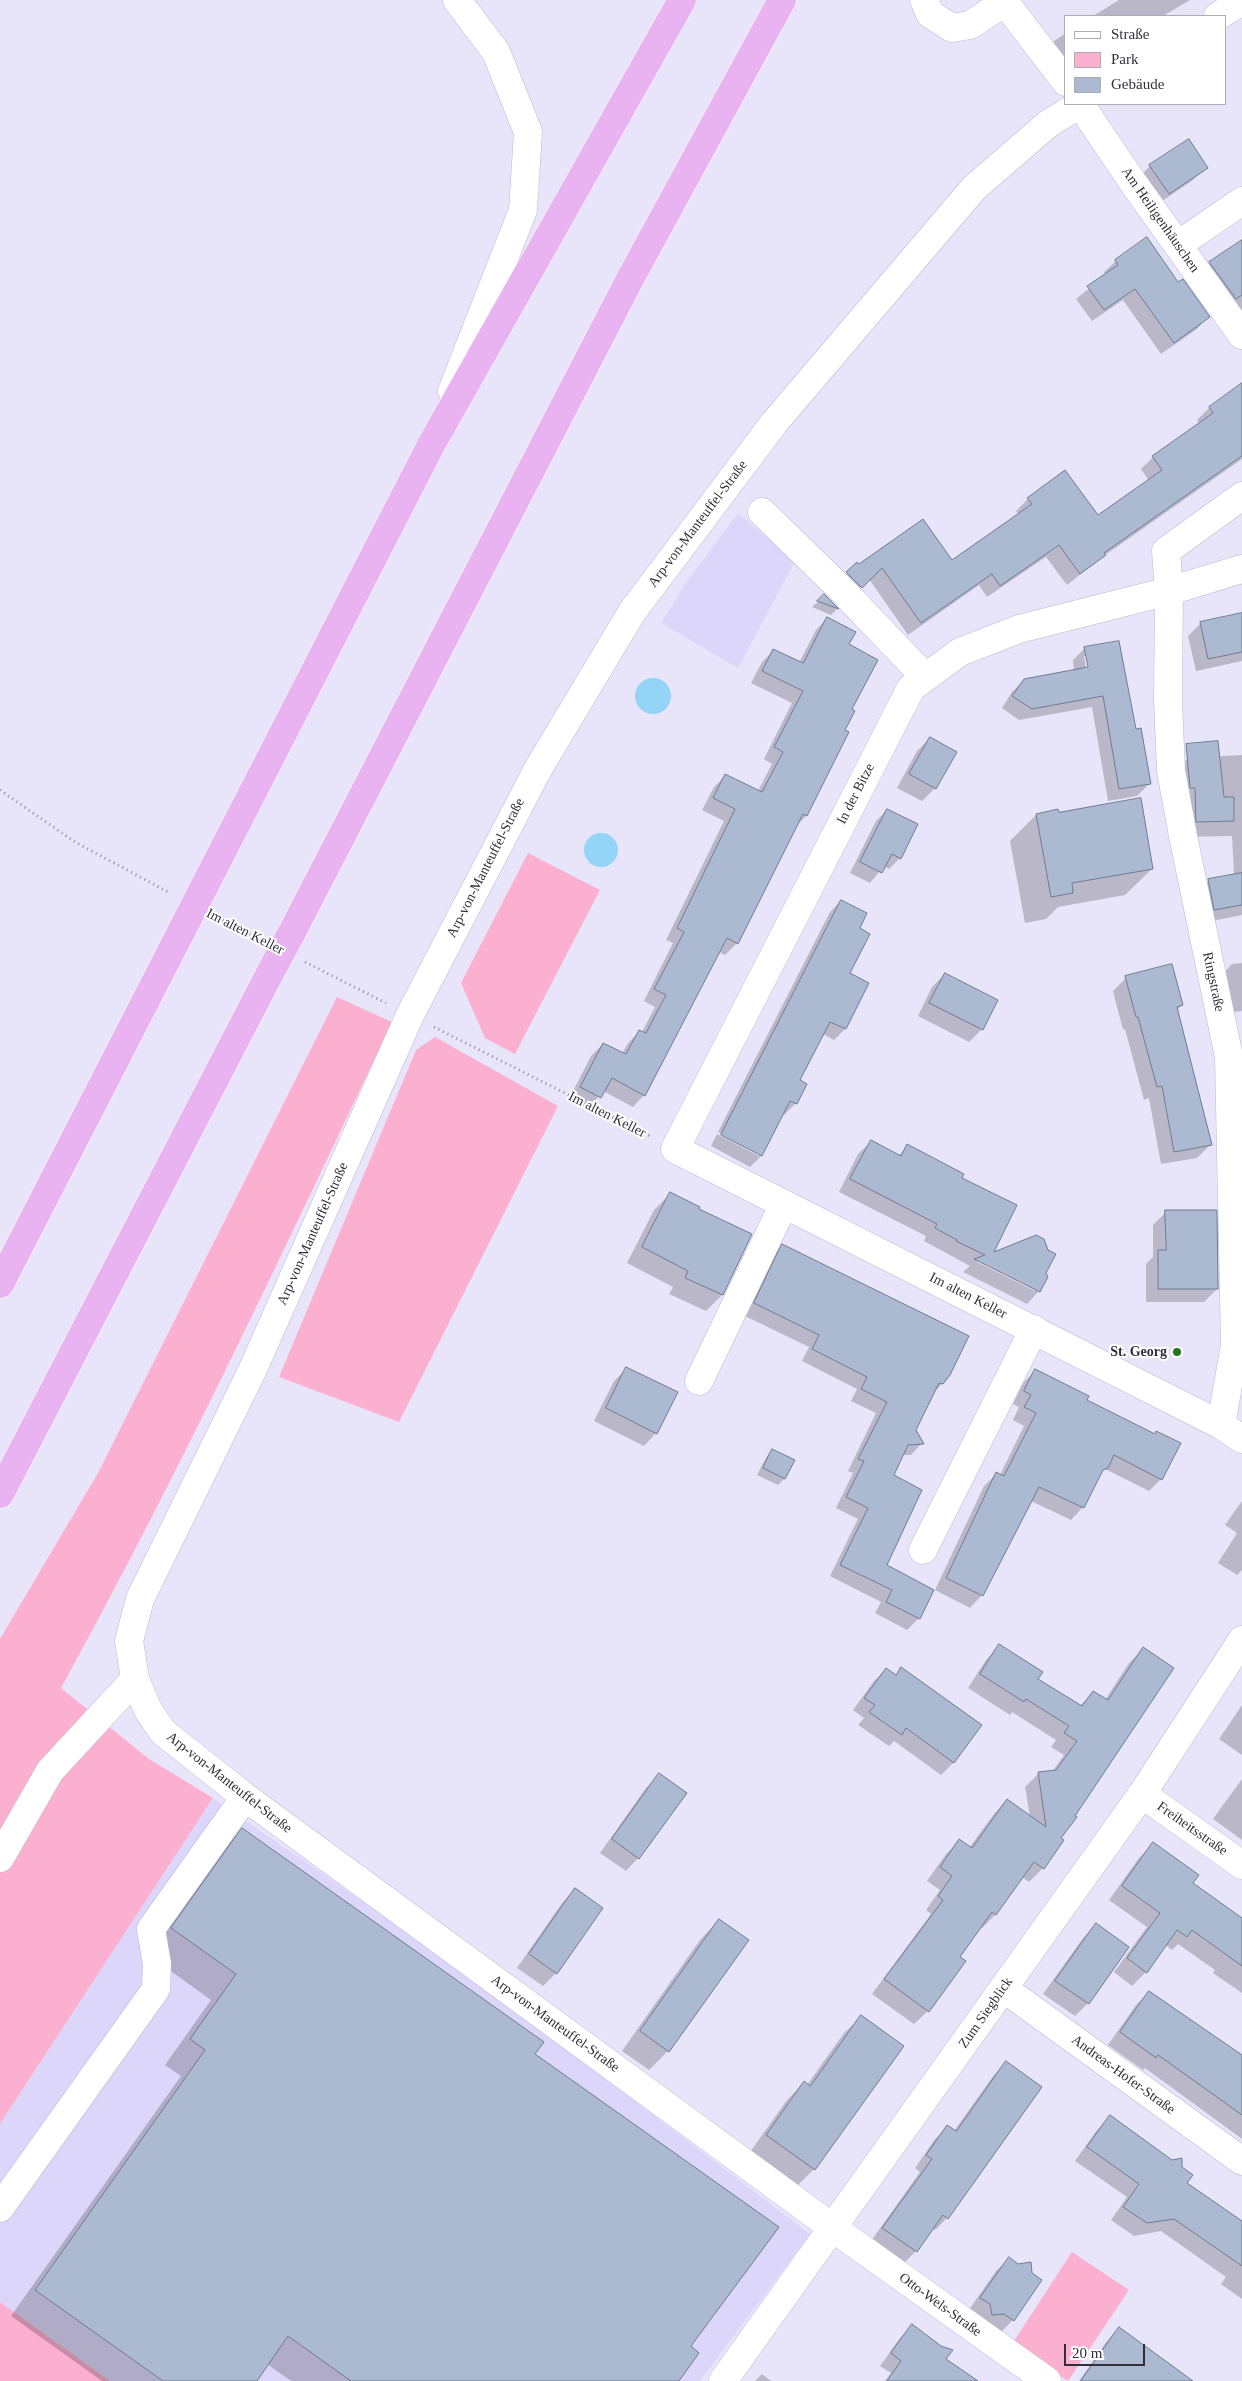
<!DOCTYPE html>
<html>
<head>
<meta charset="utf-8">
<style>
  body { margin:0 }
  #map { position:relative; width:1242px; height:2381px; overflow:hidden; background:#e8e5fb; font-family:"Times New Roman",serif }
  canvas { display:block }
  .legend { position:absolute; left:1064px; top:15px; width:162px; height:90px; box-sizing:border-box; background:#fff; border:1px solid #adacb0; margin:0; padding:6px 9px; list-style:none; font-size:15px; color:#31303a }
  .legend li { display:flex; align-items:center; gap:10px; height:25px }
  .legend b { width:25px; border:1px solid #adacb0 }
  .scale { position:absolute; left:1064px; top:2344px; width:81px; height:22px; box-sizing:border-box; border:2px solid #31303a; border-top:0; padding-left:6px; font-size:15px; line-height:18px; white-space:nowrap; color:#31303a; -webkit-text-stroke:4px #fff; paint-order:stroke }
</style>
</head>
<body>
<div id="map">
<canvas width="1242" height="2381"></canvas>
<ul class="legend">
<li><b style="height:6px;background:#fff"></b>Straße</li>
<li><b style="height:14px;background:#fbb0d0"></b>Park</li>
<li><b style="height:14px;background:#abb9d1"></b>Gebäude</li>
</ul>
<div class="scale">20 m</div>
</div>
<script>
const g = document.querySelector('canvas').getContext('2d');
g.lineJoin = 'round';
function fillPath(path, color) {
  g.fillStyle = color;
  g.fill(path, 'evenodd');
}
function trace(path, color, width, dash) {
  g.strokeStyle = color;
  g.lineWidth = width;
  g.lineCap = dash ? 'butt' : 'round';
  g.setLineDash(dash || []);
  g.stroke(path);
}
function label(font, color, halo, rows, align = 'center') {
  g.font = font + ' "Times New Roman",serif';
  g.lineWidth = 4;
  g.setLineDash([]);
  g.textBaseline = 'middle';
  g.strokeStyle = halo;
  g.fillStyle = color;
  for (const [text, x, y, turn = 0] of rows) {
    g.save();
    g.translate(x, y);
    g.rotate((+turn || 0) * Math.PI / 180);
    g.textAlign = isNaN(turn) ? turn : align;
    if (halo) g.strokeText(text, 0, 0);
    g.fillText(text, 0, 0);
    g.restore();
  }
}
const built = new Path2D(`
  M738 513 771 541 798 556 738 668 661 623 685 584Z
  M213 1798 473 1978 810 2234 700 2381H110L0 2302V2124Z`);
const green = new Path2D(`
  M528 853 600 890 515 1054 485 1038 461 983Z
  M337 997 392 1022C286 1246 181 1470 61 1688L149 1759 213 1798 0 2124V1639L98 1473Z
  M435 1037 558 1106 399 1422 279 1377 416 1050Z
  M1072 2252 1129 2290 1068 2381 1012 2344Z
  M0 2302 110 2381H0Z`);
const water = new Path2D(`
  M635 696a18 18 0 1 1 36 0a18 18 0 1 1-36 0Z
  M584 850a17 17 0 1 1 34 0a17 17 0 1 1-34 0Z`);
const shadow = new Path2D(`
  M1119 0H1190L1163 16H1093Z
  M1066 33V74L1037 58 1054 41Z
  M1150 166 1206 167 1193 180 1155 206 1137 179Z
  M1242 241V315L1199 273 1210 263Z
  M1116 261 1178 284 1208 317 1197 329 1161 354 1123 300 1092 321 1076 299 1106 275 1104 272Z
  M1242 385V459L1101 558 1067 585 1046 557 987 597 979 585 908 635 869 579 848 599 835 585 857 564 859 566 952 562 1019 515 1016 511 1028 499 1097 517 1149 481 1141 469 1153 457 1200 424 1197 420 1210 407Z
  M824 596 837 609 831 615 812 607Z
  M1242 614V661L1196 671 1188 636 1201 623Z
  M827 618 847 645 850 710 828 772 806 816 795 827 737 943 725 955 719 952 644 1095 633 1107 603 1091 588 1109 569 1099 591 1056 603 1044 622 1054 628 1043 640 1031 642 1032 655 1007 644 1001 673 943 666 940 724 821 702 810 714 787 726 775 758 791 772 764 764 759 792 703 751 683 762 662 774 650 799 663 816 630Z
  M1084 649 1135 731 1149 784 1137 796 1108 801 1092 707 1019 720 1002 708 1012 692 1024 680 1074 671 1073 660ZM1084 656H1087L1090 673 1087 674Z
  M930 738 935 788 922 801 897 788 917 751Z
  M1242 755V915L1202 923 1196 893 1209 880 1234 875 1232 836 1181 837 1172 774 1188 758Z
  M887 810 900 858 889 869 884 866 870 883 850 873 876 821Z
  M1036 815 1152 869 1125 895 1058 907 1046 919 1025 923 1010 841Z
  M841 901 858 929 849 974 867 983 845 1029 834 1040 823 1034 799 1081 805 1084 795 1104 784 1115 782 1114 761 1156 750 1167 711 1146 717 1134 759 1156V1153L718 1132 830 912Z
  M1242 963V1011L1224 1013 1220 977 1232 964Z
  M945 974 982 1029 969 1042 918 1016 932 987Z
  M1126 978 1182 1005 1177 1010 1210 1145 1197 1158 1161 1164 1149 1098 1144 1100 1125 1029 1123 1030 1113 991Z
  M871 1142 898 1156 908 1146 992 1254 1045 1273 1039 1291 1027 1304 963 1272 970 1266 924 1241 926 1236 839 1192 858 1154ZM978 1260 1035 1288V1291L977 1262Z
  M670 1194 697 1210 751 1234 722 1295 706 1311 669 1294 673 1287 627 1263 654 1210Z
  M1166 1212 1217 1289 1204 1302H1146V1264L1153 1257V1225Z
  M782 1246 942 1384 933 1393 914 1430 922 1443 911 1455H902L892 1476 885 1566 933 1590 919 1618 907 1630 875 1613 881 1602 830 1576 858 1519 836 1508 853 1473 848 1471 876 1413 851 1401 857 1389 802 1361 809 1347 743 1315 771 1257Z
  M627 1368 656 1433 644 1446 594 1421 614 1381Z
  M1035 1371 1085 1401 1154 1435 1156 1432 1161 1479 1149 1491 1105 1469 1099 1475 1083 1507 1071 1520 1031 1501 982 1595 970 1608 935 1590 984 1486 996 1474 1000 1475 1024 1426 1013 1420 1019 1407 1013 1404 1023 1383Z
  M773 1450 793 1461 784 1479 778 1485 757 1475 767 1456Z
  M1242 1501V1570L1237 1575 1218 1563 1237 1533 1225 1525Z
  M999 1646 1037 1680 1080 1706 1093 1692 1105 1700 1129 1663 1143 1649 1060 1838 1043 1868 1029 1882 1022 1877 995 1915 982 1928 980 1927 958 1957 928 2011 914 2024 872 1994 931 1914 926 1910 940 1890 927 1881 946 1854 959 1841 969 1848 994 1814 1007 1800 1030 1817 1025 1787 1039 1773 1052 1772 1064 1755 1051 1747 1056 1740 1012 1712 1010 1715 968 1688 986 1660Z
  M886 1669 895 1676 901 1669 981 1725 953 1763 941 1775 894 1741 889 1746 858 1725 864 1718 853 1710 874 1681Z
  M1242 1705V1755L1219 1739Z
  M659 1775 638 1858 626 1871 600 1853 646 1788Z
  M1242 1779V1840L1213 1819Z
  M242 1830 533 2054 689 2347 677 2381H291L267 2364 255 2381H102L11 2316 181 2076 165 2065 211 2000 147 1954 217 1855Z
  M1153 1844 1192 1883 1242 1920V1993L1213 1973 1215 1970 1178 1944 1172 1950 1165 1945 1146 1972 1132 1986 1114 1972 1147 1927 1109 1900 1139 1858Z
  M575 1890 556 1973 543 1986 517 1968 562 1903Z
  M719 1920 668 2051 649 2070 622 2051 700 1940Z
  M1096 1925 1088 2003 1075 2016 1043 1994 1083 1938Z
  M1149 1992 1242 2057V2139L1145 2068 1143 2070 1108 2045 1136 2005Z
  M861 2017 902 2047 814 2169 797 2186 750 2152 787 2100 804 2083 807 2085 844 2033Z
  M1006 2063 947 2218 935 2230 932 2228 916 2251 903 2264 871 2241 920 2172 915 2168 935 2139 948 2127 954 2131 994 2075Z
  M1110 2117 1181 2168 1186 2183 1242 2228V2299L1221 2284 1226 2277 1161 2231 1134 2236 1111 2220 1127 2197 1075 2161 1097 2130Z
  M1009 2259 1013 2320 1000 2333 968 2311 996 2271Z
  M912 2326 944 2359 976 2381H885L891 2373 880 2366 900 2338Z
  M1119 2329 1181 2381H1079L1107 2341Z
  M762 2374 771 2381H755Z`);
const building = new Path2D(`
  M1189 139 1208 168 1169 194 1149 165Z
  M1147 237 1178 282 1183 279 1210 317 1174 343 1135 289 1104 310 1087 286 1118 265 1115 260Z
  M1242 240V295L1236 299 1209 262Z
  M1242 383V456L1104 553 1106 555 1080 574 1059 545 1000 586 992 574 921 623 882 568 862 588 846 572 857 562 859 564 923 519 952 560 1032 504 1027 498 1065 470 1098 515 1162 470 1152 456 1213 413 1209 407Z
  M824 594 839 609 817 601Z
  M1242 613V652L1208 659 1200 622Z
  M827 617 856 632 849 644 878 660 852 709 855 711 845 730 849 732 807 816 803 814 738 944 727 938 645 1096 612 1078 601 1098 580 1087 603 1043 626 1054 639 1030 646 1033 666 995 654 989 684 932 677 928 735 809 713 798 725 774 762 792 783 752 774 747 803 691 762 671 773 649 803 663Z
  M1119 641 1136 729 1141 728 1151 784 1119 789 1103 696 1032 709 1012 696 1024 679 1088 667 1084 647Z
  M930 737 957 752 936 789 909 774Z
  M1218 741 1224 797H1234V821L1196 822 1195 788H1190L1186 744Z
  M1141 798 1153 869 1072 883 1073 893 1051 897 1036 814 1058 809 1059 812Z
  M887 809 918 824 901 859 892 854 882 873 860 862Z
  M1242 873V905L1214 910 1208 879Z
  M841 900 867 913 860 928 870 934 850 973 869 983 846 1029 830 1022 800 1080 807 1084 797 1104 790 1101 762 1156 721 1135Z
  M1172 964 1183 1005 1177 1007 1212 1145 1174 1152 1162 1086 1157 1087 1138 1017H1136L1125 976Z
  M945 973 998 1000 983 1030 929 1003Z
  M871 1140 901 1156 907 1144 964 1174 962 1178 1017 1205 994 1252 1036 1235 1044 1239 1048 1250 1056 1254 1046 1273 1048 1277 1040 1292 974 1259 985 1255 956 1241 957 1240 935 1228 937 1224 850 1179Z
  M670 1192 700 1207 699 1209 752 1234 723 1295 685 1278 688 1271 642 1247Z
  M1165 1210H1217L1218 1289H1158V1250H1166Z
  M782 1244 969 1336 950 1375 943 1384 939 1383 916 1430 924 1444 908 1445 894 1475 922 1490 887 1565 934 1590 920 1619 886 1602 892 1590 840 1565 868 1508 846 1497 864 1461 858 1459 887 1402 861 1389 867 1377 812 1349 819 1335 754 1303Z
  M626 1367 678 1392 657 1434 606 1408Z
  M1035 1369 1089 1396 1087 1400 1155 1434 1156 1431 1181 1443 1162 1480 1114 1455 1108 1468 1103 1470 1084 1508 1039 1487 983 1596 946 1578 996 1472 1004 1476 1036 1413 1024 1407 1031 1395 1024 1391Z
  M772 1449 795 1460 785 1479 763 1468Z
  M999 1644 1043 1672 1038 1679 1082 1706 1093 1691 1108 1700 1143 1647 1174 1668 1075 1816 1077 1817 1061 1838 1064 1840 1044 1869 1034 1862 996 1915 992 1912 960 1957 966 1961 929 2012 884 1979 943 1900 938 1896 952 1876 940 1867 959 1839 972 1848 1007 1799 1046 1827 1038 1772 1056 1770 1077 1741 1064 1733 1069 1726 1026 1699 1024 1702 980 1674Z
  M901 1667 982 1725 954 1763 906 1728 902 1735 869 1712 875 1705 864 1698 886 1668 896 1675Z
  M659 1773 687 1793 639 1859 612 1839Z
  M242 1828 544 2042 535 2054 779 2227 691 2346 699 2353 679 2381H351L288 2336 257 2381H163L35 2290 205 2050 190 2039 236 1974 171 1928Z
  M1153 1842 1199 1875 1193 1883 1242 1918V1966L1192 1930 1187 1937 1177 1930 1147 1973 1127 1958 1160 1913 1122 1886Z
  M575 1888 603 1908 557 1974 529 1954Z
  M719 1919 749 1940 669 2052 640 2031Z
  M1096 1923 1129 1947 1089 2004 1055 1981Z
  M1149 1991 1242 2055V2115L1158 2055 1156 2058 1120 2032Z
  M861 2015 904 2046 815 2170 766 2135 804 2081 810 2086Z
  M1006 2061 1042 2087 948 2219 943 2215 917 2252 882 2228 932 2159 926 2155 947 2125 956 2131Z
  M1110 2115 1172 2160 1182 2158V2167L1193 2175 1187 2183 1242 2221V2266L1174 2219 1147 2223 1123 2207 1139 2184 1087 2147Z
  M1009 2257 1018 2264 1031 2262 1032 2273 1042 2280 1014 2321 1004 2314 992 2315 990 2304 980 2298Z
  M912 2324 941 2346 953 2350 946 2359 978 2381H887L901 2361 891 2353Z
  M1119 2327 1193 2381H1081Z`);
const path = new Path2D(`
  M0 790 75 842 170 893
  M218 918 257 938
  M305 962 386 1003
  M434 1027 652 1137`);
const minor = new Path2D(`
  M924 0 930 14 952 28 970 25 1005 2
  M1003 0 1066 82
  M1218 16 1242 1
  M1080 104 1134 184 1242 335
  M1178 245 1242 201
  M452 391 523 210 528 132 496 52 457 0
  M1242 496 1166 551 1169 591 1168 700 1171 771 1183 836 1229 1057 1235 1345 1221 1425 1242 1439
  M762 512 842 590 925 677
  M699 1381 784 1204
  M1221 1425 675 1149 911 688 960 652 1019 629 1169 591 1242 569
  M923 1550 1034 1329
  M1142 1794 1242 1865
  M0 1858 50 1771 135 1679
  M1003 1988 1242 2161
  M0 2208 156 1989 157 1964 151 1929 245 1797
  M723 2381 1142 1794 1242 1640
  M1047 2381 833 2228 245 1797 163 1732 148 1710 135 1679 129 1641 140 1599 252 1371 410 1015 538 769 632 612 774 423 974 188 1048 124 1080 104`);
const highway = new Path2D(`
  M203 889 431 445 682 0
  M291 934 630 279 782 0
  M0 1284 183 928
  M0 1494 270 973`);
const highwayBridge = new Path2D(`
  M183 928 203 889
  M270 973 291 934`);
const markers = [
  [1177,1352,5,"#25741b"]
];
const streetNames = [
  ["Am Heiligenhäuschen",1160,220,55],
  ["Arp-von-Manteuffel-Straße",698,524,-53],
  ["In der Bitze",856,794,-63],
  ["Arp-von-Manteuffel-Straße",486,868,-63],
  ["Im alten Keller",245,932,27],
  ["Ringstraße",1213,982,78],
  ["Im alten Keller",607,1115,27],
  ["Arp-von-Manteuffel-Straße",313,1234,-66],
  ["Im alten Keller",968,1296,27],
  ["Arp-von-Manteuffel-Straße",229,1783,38],
  ["Freiheitsstraße",1192,1829,35],
  ["Zum Siegblick",986,2013,-55],
  ["Arp-von-Manteuffel-Straße",555,2024,36],
  ["Andreas-Hofer-Straße",1123,2075,36],
  ["Otto-Wels-Straße",940,2305,36]
];
const poiNames = [
  ["St. Georg",1167,1352]
];
fillPath(built, '#dcd7fa');
fillPath(green, '#fbb0d0');
fillPath(water, '#93d4f7');
fillPath(shadow, '#0003');
fillPath(building, '#abb9d1');
trace(building, '#6f7b91', 1);
trace(minor, '#bbb8d2', 29);
trace(highway, '#fff', 29);
trace(path, '#8e8c9c', 3, [1, 4]);
trace(minor, '#fff', 28);
trace(highway, '#e9b3f1', 28);
trace(highwayBridge, '#fff', 29, []);
trace(highwayBridge, '#e9b3f1', 28);
for (const [x, y, r, color] of markers) {
  const dot = new Path2D();
  dot.arc(x, y, r, 0, 2 * Math.PI);
  g.fillStyle = color;
  g.fill(dot);
  trace(dot, '#fff', 2);
}
label('14px', '#31303a', '#fff', streetNames);
label('bold 14px', '#31303a', '#fff', poiNames, 'right');
</script>
</body>
</html>
